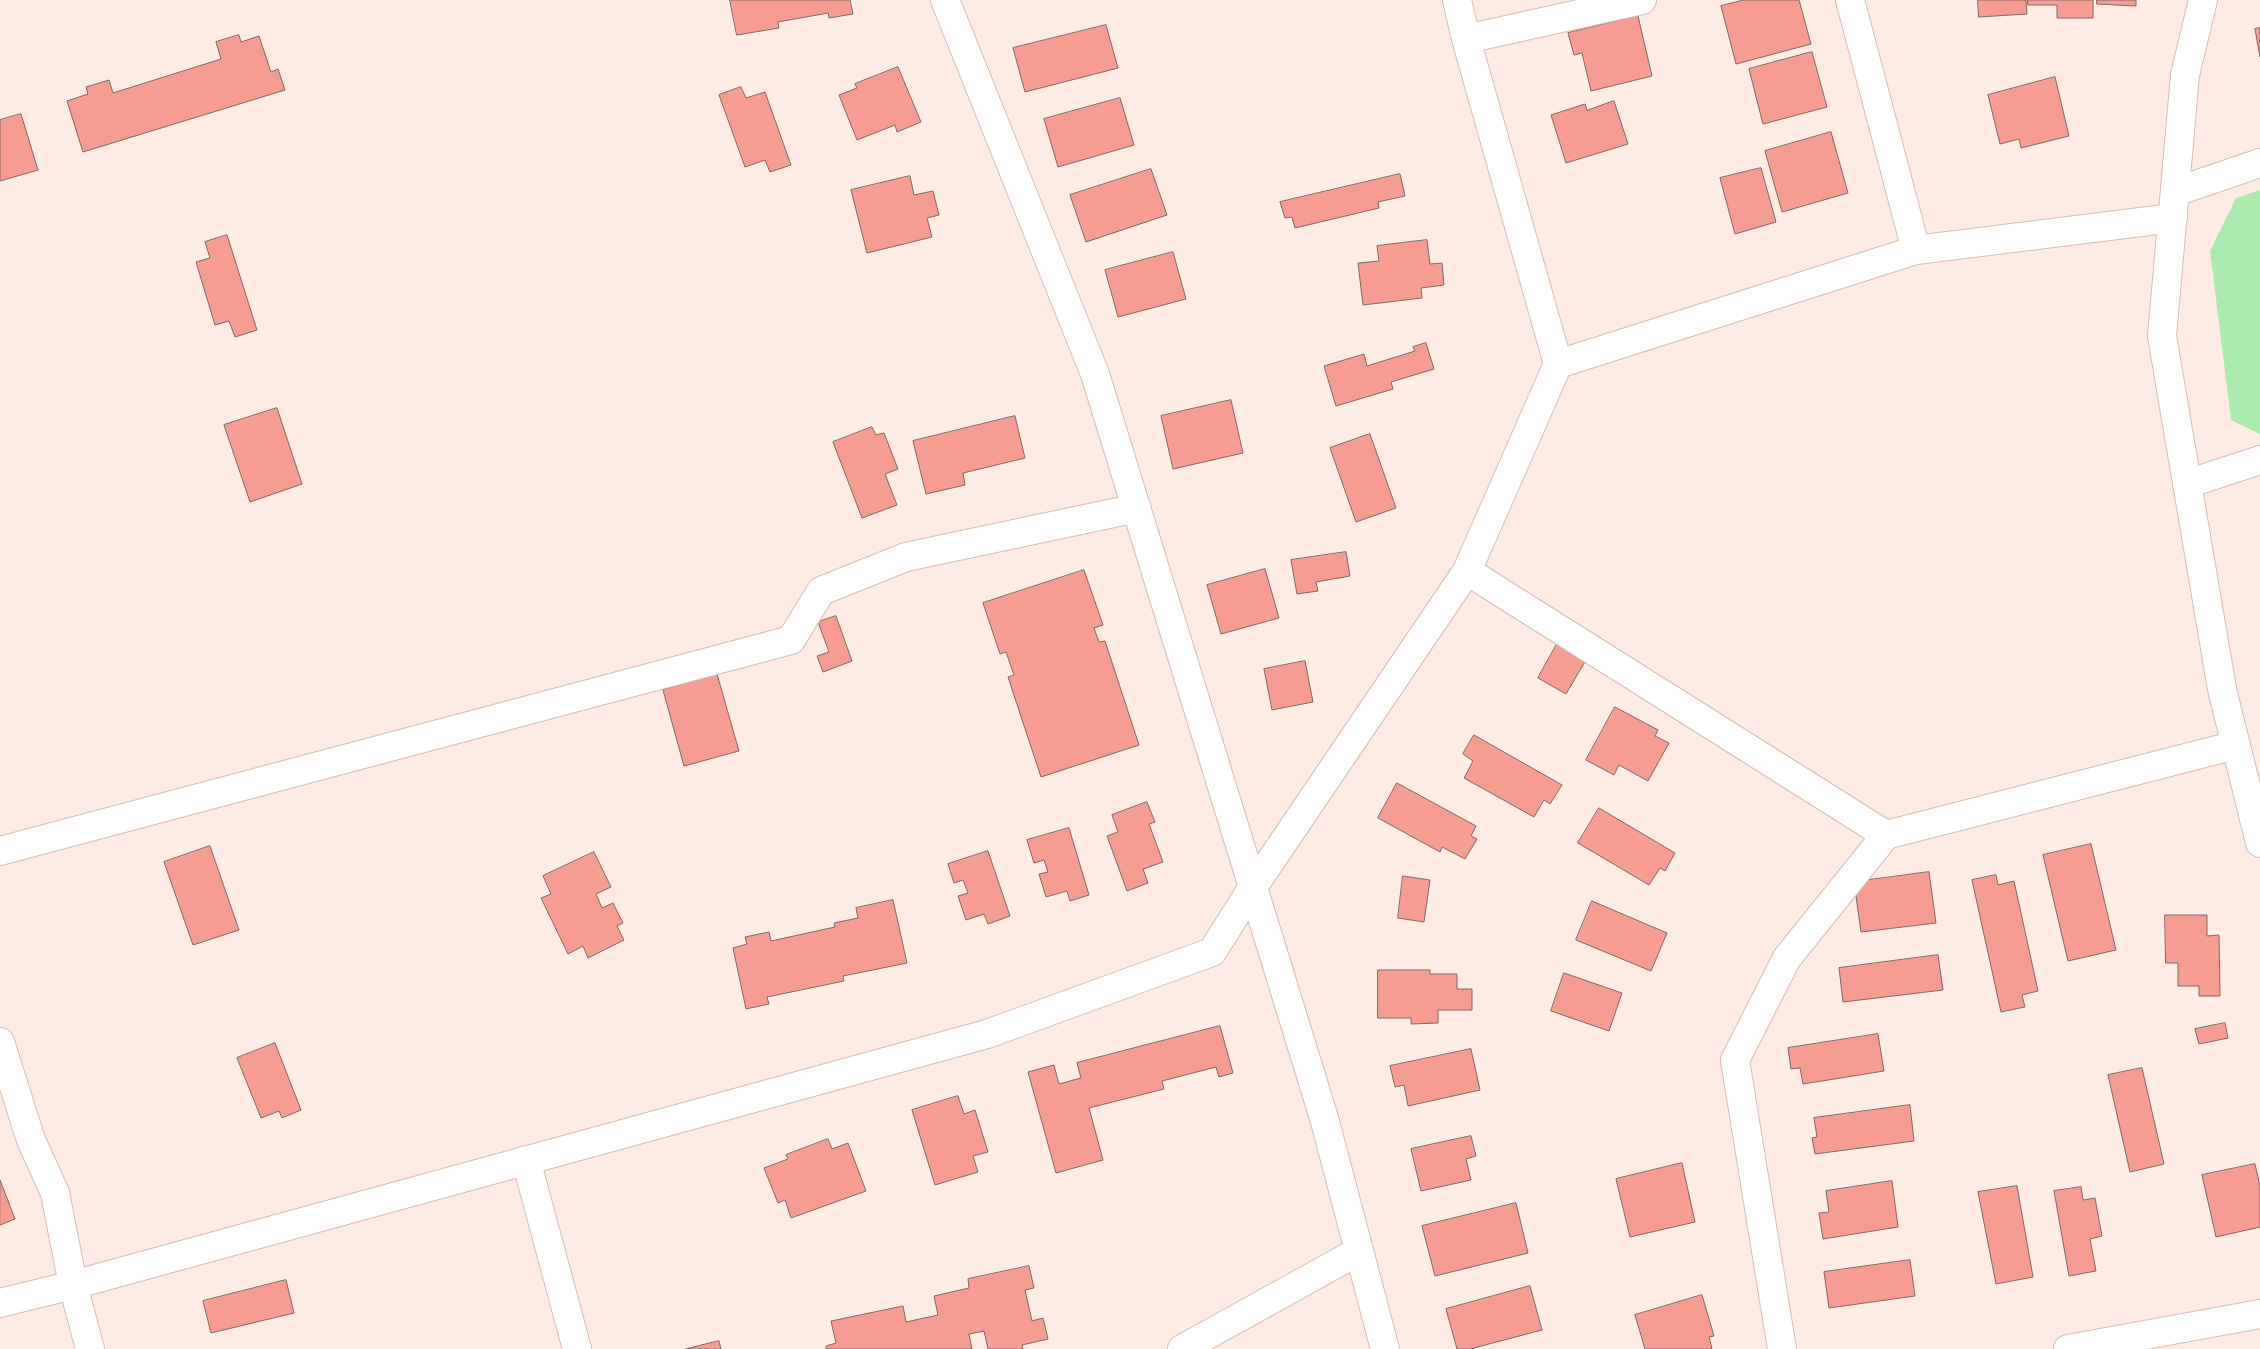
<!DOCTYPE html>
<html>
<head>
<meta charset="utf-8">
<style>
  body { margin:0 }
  canvas { display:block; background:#feebe3 }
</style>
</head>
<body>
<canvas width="2260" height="1349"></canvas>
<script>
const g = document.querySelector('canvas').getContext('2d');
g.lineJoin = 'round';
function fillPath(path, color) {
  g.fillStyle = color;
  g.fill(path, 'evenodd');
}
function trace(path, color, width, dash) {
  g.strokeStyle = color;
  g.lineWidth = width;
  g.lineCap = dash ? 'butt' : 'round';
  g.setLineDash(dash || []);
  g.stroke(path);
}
const green = new Path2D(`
  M2260 190V434L2231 420 2210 251 2236 198Z`);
const building = new Path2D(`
  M730 0H850L853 14 829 18 828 13 778 22 779 28 737 35Z
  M1744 0H1799L1811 44 1736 64 1721 6Z
  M1978 0H2026L2027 14 1979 17Z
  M2028 0H2093V18H2057V5H2028Z
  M2097 0H2136V6L2097 4Z
  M1638 16 1652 76 1591 91 1582 53 1574 55 1568 33Z
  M1106 25 1118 68 1025 92 1013 48Z
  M2260 28V57L2255 29Z
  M239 35 241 42 259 36 271 72 278 69 285 90 83 152 67 101 88 94 86 87 109 80 113 93 221 59 216 42Z
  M1812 52 1827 107 1763 124 1749 69Z
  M898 67 921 122 897 132 895 125 857 140 839 95 857 88 855 84Z
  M2055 77 2069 136 2021 148 2019 139 2000 144 1988 95Z
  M741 87 746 98 765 92 791 165 770 172 765 160 745 167 719 95Z
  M1120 98 1134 145 1058 167 1044 119Z
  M1614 101 1628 144 1566 163 1551 115 1585 104 1587 110Z
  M21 114 38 170 0 181V120Z
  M1831 132 1848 193 1782 212 1765 151Z
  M1761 168 1776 222 1735 234 1720 178Z
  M1151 169 1167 215 1086 242 1070 195Z
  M1400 174 1405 196 1378 202 1379 208 1295 228 1292 217 1285 218 1280 202Z
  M910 176 914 195 933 191 939 215 927 218 932 237 867 253 851 190Z
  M227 235 257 330 235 337 229 321 215 325 196 262 210 258 205 242Z
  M1427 240 1430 264 1442 263 1444 285 1421 288 1422 298 1363 305 1358 263 1379 261 1377 246Z
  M1173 252 1186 299 1118 317 1105 270Z
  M1426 343 1434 369 1391 382 1393 389 1336 406 1324 366 1364 354 1367 366 1415 351 1413 347Z
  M1231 400 1243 453 1173 469 1161 416Z
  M277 408 302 484 250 502 224 425Z
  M1015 416 1025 458 963 473 965 485 926 494 913 441Z
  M872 427 876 435 884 433 898 469 885 474 897 505 862 518 833 442Z
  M1370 434 1396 508 1356 522 1330 448Z
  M1346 552 1350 576 1316 582 1318 591 1297 594 1291 560Z
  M1265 569 1279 618 1221 634 1207 585Z
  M1084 570 1103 625 1094 628 1099 642 1105 641 1139 745 1041 777 1008 677 1014 675 1006 652 1000 654 983 603Z
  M836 616 852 661 823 672 817 656 829 652 818 622Z
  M1557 644 1586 660 1566 694 1538 678Z
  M1305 661 1313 702 1272 710 1264 669Z
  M717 674 739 751 684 766 663 690Z
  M1615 707 1658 730 1655 736 1669 743 1648 781 1619 765 1614 775 1586 760Z
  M1474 735 1562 785 1550 804 1544 800 1534 817 1464 778 1473 761 1463 754Z
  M1397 783 1476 826 1471 836 1477 839 1465 859 1442 847 1440 852 1378 818Z
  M1147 802 1155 822 1149 824 1163 862 1143 869 1148 883 1127 891 1107 836 1118 832 1112 815Z
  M1599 808 1675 853 1665 871 1660 868 1649 885 1578 843Z
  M1069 828 1089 895 1070 901 1067 891 1046 897 1039 874 1048 872 1044 860 1034 863 1027 840Z
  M2091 844 2116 950 2068 961 2043 855Z
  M210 846 239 930 193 945 164 862Z
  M988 851 1010 916 988 924 984 914 966 920 958 896 968 893 963 880 954 883 948 864Z
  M594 852 611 887 596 894 602 908 613 903 623 923 617 926 624 940 588 958 583 946 568 954 541 898 551 894 543 876Z
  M1929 872 1936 923 1861 932 1854 882Z
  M1996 875 1998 885 2014 881 2038 991 2022 995 2025 1007 2001 1012 1972 880Z
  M1403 876 1430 880 1424 922 1398 918Z
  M893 900 907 963 843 976 844 981 767 997 769 1004 746 1009 733 948 747 944 745 937 769 932 771 941 835 927 834 923 858 918 856 908Z
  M1592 901 1667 933 1651 971 1576 940Z
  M2165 915H2207V936L2219 935 2220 996H2199V986H2178V963H2166Z
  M1938 955 1943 990 1843 1002 1839 968Z
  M1378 970H1430V974H1457V989H1472V1010H1438V1023L1411 1024V1018H1378Z
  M1564 973 1622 993 1609 1031 1551 1011Z
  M2225 1023 2228 1038 2199 1044 2195 1029Z
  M1220 1026 1233 1073 1219 1077 1216 1067 1162 1081 1164 1089 1089 1108 1103 1160 1056 1173 1028 1072 1054 1065 1059 1084 1081 1078 1077 1063Z
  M1878 1034 1884 1071 1803 1084 1800 1068 1791 1069 1788 1048Z
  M275 1043 301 1110 282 1118 279 1111 261 1118 237 1058Z
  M1471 1049 1480 1090 1408 1106 1404 1085 1395 1087 1390 1066Z
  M2142 1068 2164 1164 2130 1172 2108 1075Z
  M958 1096 964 1114 975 1110 988 1152 973 1156 978 1172 935 1185 912 1110Z
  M1910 1105 1914 1141 1815 1154 1812 1138 1817 1137 1814 1118Z
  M1471 1136 1476 1156 1466 1159 1471 1180 1421 1191 1411 1149Z
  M828 1139 832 1149 848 1143 866 1191 791 1218 785 1200 778 1203 764 1168 788 1159 786 1155Z
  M1682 1163 1695 1222 1630 1237 1616 1179Z
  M2255 1164 2260 1186V1227L2216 1237 2202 1175Z
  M0 1180 15 1219 0 1225Z
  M1892 1181 1898 1227 1823 1239 1819 1213 1829 1212 1826 1191Z
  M2017 1186 2033 1277 1996 1284 1978 1192Z
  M2081 1187 2083 1200 2095 1198 2102 1236 2090 1239 2096 1271 2069 1276 2054 1191Z
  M1516 1203 1528 1253 1435 1276 1422 1226Z
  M1910 1260 1915 1296 1829 1308 1824 1272Z
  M1029 1266 1034 1288 1025 1290 1032 1321 1043 1318 1048 1339 1022 1345 1023 1349H988L984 1331 969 1334 972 1349H826V1346L836 1343 831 1321 903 1306 906 1322 938 1315 934 1296 969 1288 968 1279Z
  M286 1280 294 1313 211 1333 203 1301Z
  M1530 1286 1542 1330 1470 1349H1457L1446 1309Z
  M1702 1295 1714 1336 1709 1337 1712 1349H1645L1635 1315Z
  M719 1341 721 1349H686Z`);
const street = new Path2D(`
  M945 0 1095 374 1324 1118 1385 1349
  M1850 0 1916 250
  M1466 39 1642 0
  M2175 192 2260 163
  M1558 364 1916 250 2173 218
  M2187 484 2260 460
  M1467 571 1886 835
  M0 851 791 640 821 591 906 557 1137 508
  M0 1042 31 1140 55 1193 73 1285 90 1349
  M526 1160 577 1349
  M0 1303 73 1285 987 1034 1212 952 1253 887 1467 571 1558 364 1466 39 1457 0
  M1182 1349 1359 1251
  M1782 1349 1735 1060 1787 958 1886 835 2236 745
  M2068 1349 2260 1314`);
const secondary = new Path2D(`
  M2203 0 2185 75 2162 336 2222 689 2260 843`);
fillPath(green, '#abebb0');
fillPath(building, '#f79c93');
trace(building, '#7e6865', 1);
trace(street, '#d5beb4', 30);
trace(secondary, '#d5beb4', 30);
trace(street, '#fff', 28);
trace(secondary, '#fff', 28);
</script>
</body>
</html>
